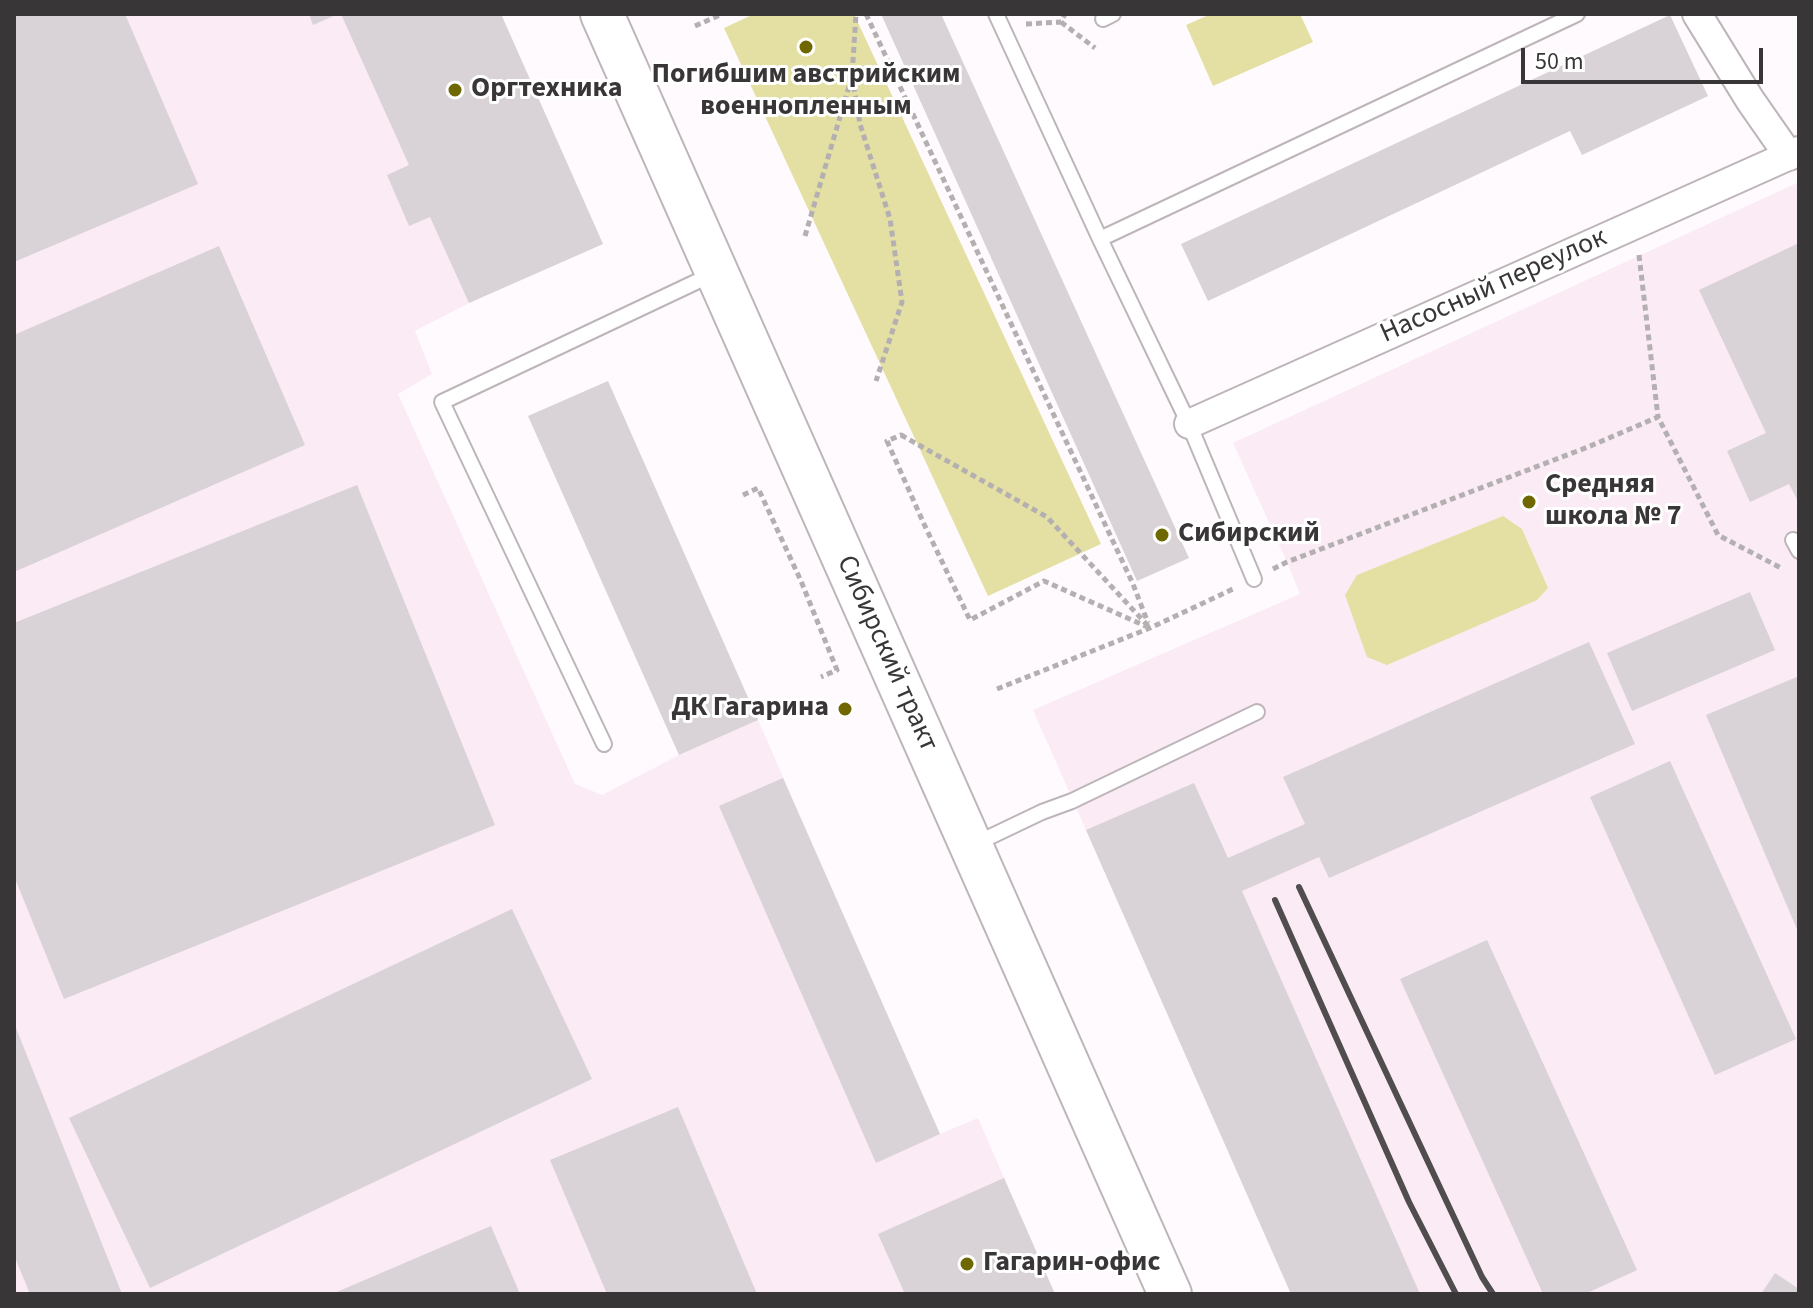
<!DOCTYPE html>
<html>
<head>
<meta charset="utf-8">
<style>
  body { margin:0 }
  #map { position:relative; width:1813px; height:1308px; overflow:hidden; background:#fffafd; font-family:"Source Sans 3",sans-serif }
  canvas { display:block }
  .frame { position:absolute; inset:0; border:16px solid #393637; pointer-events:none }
  .scale { position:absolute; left:1521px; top:48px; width:242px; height:36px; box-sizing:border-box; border:4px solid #393637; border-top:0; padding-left:10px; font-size:24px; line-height:28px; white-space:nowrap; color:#393637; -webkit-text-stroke:6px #fff; paint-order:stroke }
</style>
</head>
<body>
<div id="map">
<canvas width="1813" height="1308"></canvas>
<div class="frame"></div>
<div class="scale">50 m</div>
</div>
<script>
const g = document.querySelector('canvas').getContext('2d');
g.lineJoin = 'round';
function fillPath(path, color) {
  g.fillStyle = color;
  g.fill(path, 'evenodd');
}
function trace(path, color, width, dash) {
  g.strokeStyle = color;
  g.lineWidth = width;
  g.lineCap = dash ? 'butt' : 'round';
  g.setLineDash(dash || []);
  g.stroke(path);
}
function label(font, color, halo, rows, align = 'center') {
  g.font = font + ' "Source Sans 3",sans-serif';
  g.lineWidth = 6;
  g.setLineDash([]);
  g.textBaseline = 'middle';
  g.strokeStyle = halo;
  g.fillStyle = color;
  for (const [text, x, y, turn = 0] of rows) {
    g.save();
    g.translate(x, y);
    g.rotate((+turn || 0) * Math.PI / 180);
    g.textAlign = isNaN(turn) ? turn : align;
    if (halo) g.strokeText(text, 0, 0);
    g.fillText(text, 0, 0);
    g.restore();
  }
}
const built = new Path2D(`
  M14 14H501L603 244 469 303 415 331 432 374 398 394 575 784 602 795 679 755 758 720 940 1134 978 1118 1055 1294H14Z
  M1799 182V1294H1291L1033 710 1300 594 1287 562 1233 443Z`);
const green = new Path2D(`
  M754 14H854L1101 544 988 596 724 28Z
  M1211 14H1300L1313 42 1213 86 1186 25Z
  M1503 516 1522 529 1548 588 1537 600 1387 665 1367 657 1345 595 1357 575Z`);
const building = new Path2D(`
  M14 14H125L198 184 14 262Z
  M309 14H338L313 25Z
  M341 14H501L603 244 469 303 430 217 409 226 387 175 409 165Z
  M881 14H941L1189 558 1137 581Z
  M1670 15 1708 96 1582 155 1570 131 1208 301 1181 244Z
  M1799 243V503L1789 484 1750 502 1727 451 1766 433 1699 290Z
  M219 246 305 445 14 572V335Z
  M608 381 758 720 679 755 528 416Z
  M357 485 495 825 64 999 14 876V623Z
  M1750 592 1775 650 1632 711 1607 653Z
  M1589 642 1635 744 1329 878 1319 857 1242 891 1420 1294H1291L1086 830 1194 783 1228 858 1305 824 1283 777Z
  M1799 676V934L1706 715Z
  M1670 761 1796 1039 1715 1075 1590 797Z
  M783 778 940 1134 876 1163 719 806Z
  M512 909 592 1079 150 1288 69 1118Z
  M1487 940 1637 1270 1585 1294H1543L1400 979Z
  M14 1023 122 1294H30L14 1255Z
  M678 1107 757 1294H607L550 1160Z
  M1004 1178 1055 1294H905L878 1234Z
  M491 1226 520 1294H332Z
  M1775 1273 1799 1289V1294H1761Z`);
const path = new Path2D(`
  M866 14 1133 584 1148 623
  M1061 22 1095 48
  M1026 24 1061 22 1065 14
  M695 26 722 14
  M852 76 860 124 890 219 902 302 876 381
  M805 236 852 76 856 14
  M1639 255 1658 417
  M901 435 1047 517 1150 628 1044 581 970 620 924 524 887 441Z
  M743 495 758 488 801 581 837 670 821 677
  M1273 569 1287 562 1588 447 1658 417 1718 535 1781 568
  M997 689 1150 628 1235 588`);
const service = new Path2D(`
  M996 14 1100 239 1189 424 1254 579
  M1103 19 1113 14
  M1100 239 1577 14
  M1793 540 1799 551
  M604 744 442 402 715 273
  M975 844 1042 812 1072 801 1257 712`);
const minor = new Path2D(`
  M1697 14 1750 100 1789 156
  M1189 424 1799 151`);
const secondary = new Path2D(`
  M602 14 1170 1294`);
const rail = new Path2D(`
  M1299 887 1482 1277 1493 1294
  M1275 900 1409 1202 1456 1294`);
const markers = [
  [806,47,8,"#6f6700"],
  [455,90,8,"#6f6700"],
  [1529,502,8,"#6f6700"],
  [1162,535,8,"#6f6700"],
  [845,709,8,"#6f6700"],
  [967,1264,8,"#6f6700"]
];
const poiNames = [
  ["Погибшим австрийским",806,76,"center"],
  ["военнопленным",806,108,"center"],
  ["Оргтехника",471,90],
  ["Средняя",1545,486],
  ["школа № 7",1545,518],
  ["Сибирский",1178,535],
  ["ДК Гагарина",829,709,"right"],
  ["Гагарин-офис",983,1264]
];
const streetNames = [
  ["Насосный переулок",1494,287,-24],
  ["Сибирский тракт",886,654,66]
];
fillPath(built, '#fbebf5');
fillPath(green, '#e4e0a3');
fillPath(building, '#d9d2d6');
trace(service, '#bdb5ba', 18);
trace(minor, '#bdb5ba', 32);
trace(secondary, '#bdb5ba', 46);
trace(path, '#b4b0b2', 5, [6, 4]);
trace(service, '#fff', 14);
trace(minor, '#fff', 28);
trace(secondary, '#fff', 42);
trace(rail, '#504d4e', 6);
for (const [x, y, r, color] of markers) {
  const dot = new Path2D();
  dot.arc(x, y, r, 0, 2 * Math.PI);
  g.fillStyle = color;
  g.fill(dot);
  trace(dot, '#fff', 3);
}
label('bold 28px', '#393637', '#fff', poiNames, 'left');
label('28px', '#393637', '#fff', streetNames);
</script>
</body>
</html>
